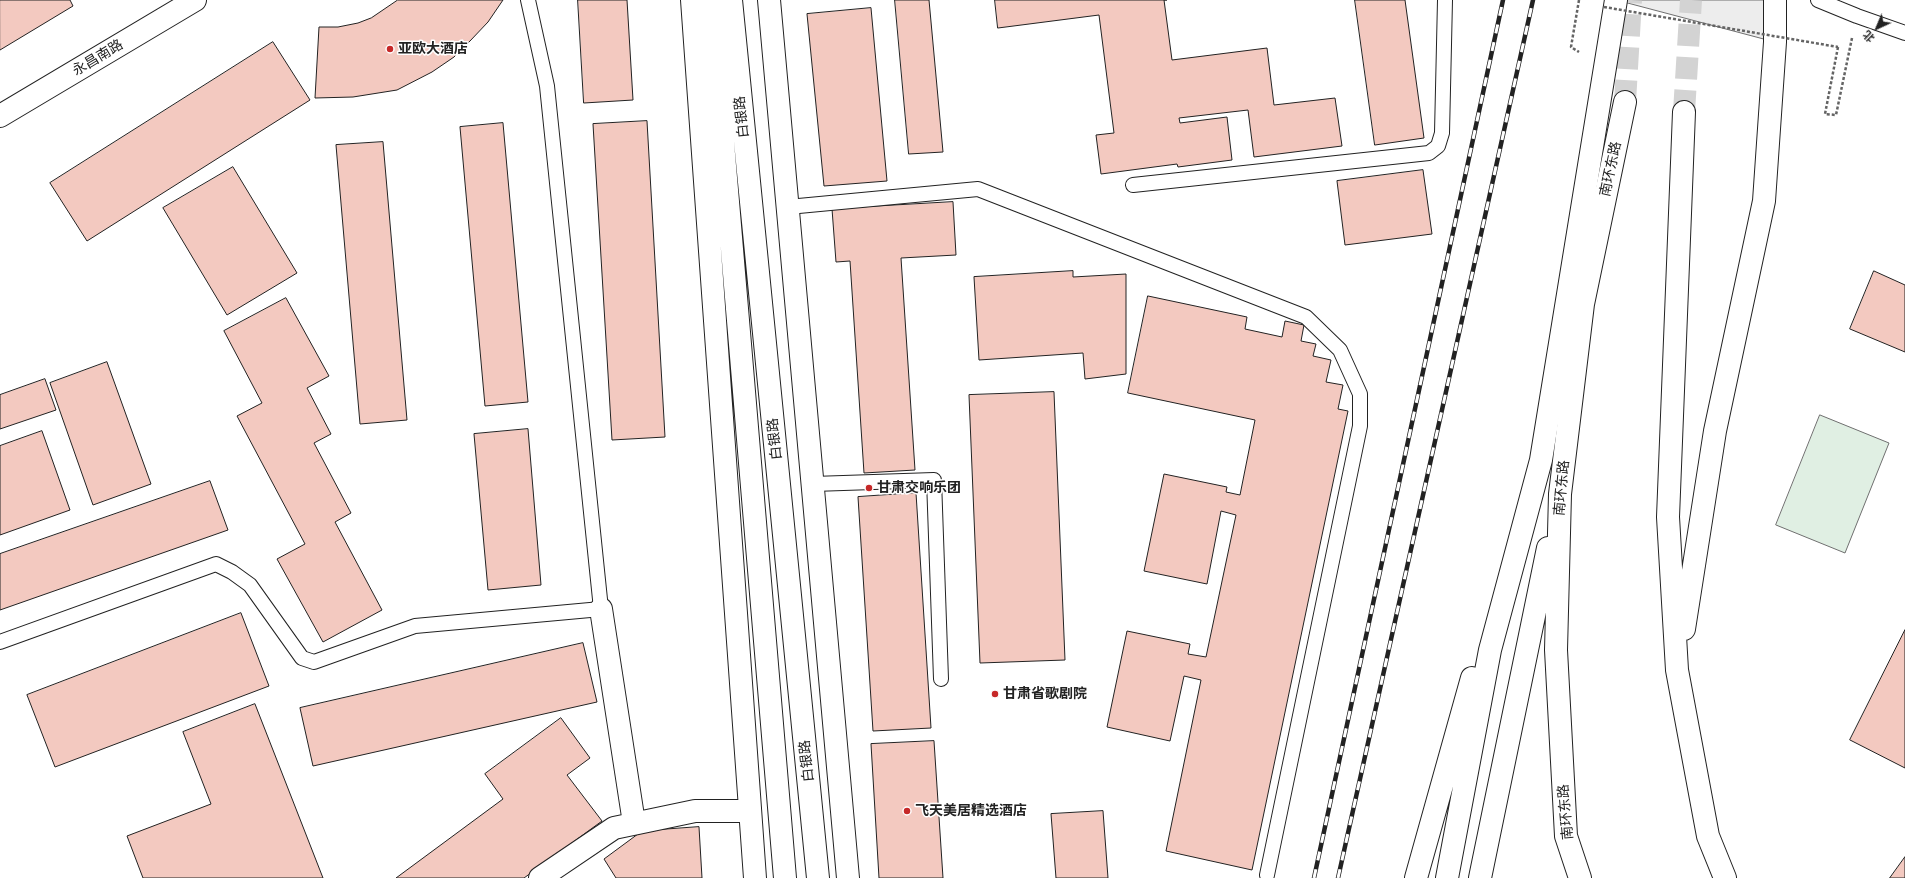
<!DOCTYPE html>
<html>
<head>
<meta charset="utf-8">
<style>
  body { margin:0 }
  #map { position:relative; width:1905px; height:878px; overflow:hidden; background:#fff; font-family:"PT Sans Narrow","Noto Sans SC",sans-serif }
  canvas { display:block }
  .north { position:absolute; left:1857px; top:8px; width:40px; height:40px; -webkit-text-stroke:3px #fff; paint-order:stroke; rotate:224deg; font-size:11px; font-weight:700; line-height:16px; text-align:center; color:#222 }
  .north::after { content:''; display:block; margin:auto; width:14px; height:18px; background:#222; clip-path:polygon(50% 0,100% 100%,50% 72%,0 100%) }
</style>
</head>
<body>
<div id="map">
<canvas width="1905" height="878"></canvas>
<div class="north">北</div>
</div>
<script>
const g = document.querySelector('canvas').getContext('2d');
g.lineJoin = 'round';
function fillPath(path, color) {
  g.fillStyle = color;
  g.fill(path, 'evenodd');
}
function trace(path, color, width, dash) {
  g.strokeStyle = color;
  g.lineWidth = width;
  g.lineCap = dash ? 'butt' : 'round';
  g.setLineDash(dash || []);
  g.stroke(path);
}
function label(font, color, halo, rows, align = 'center') {
  g.font = font + ' "PT Sans Narrow","Noto Sans SC",sans-serif';
  g.lineWidth = 3;
  g.setLineDash([]);
  g.textBaseline = 'middle';
  g.strokeStyle = halo;
  g.fillStyle = color;
  for (const [text, x, y, turn = 0] of rows) {
    g.save();
    g.translate(x, y);
    g.rotate((+turn || 0) * Math.PI / 180);
    g.textAlign = isNaN(turn) ? turn : align;
    if (halo) g.strokeText(text, 0, 0);
    g.fillText(text, 0, 0);
    g.restore();
  }
}
const green = new Path2D(`
  M1820 415 1889 443 1845 553 1776 525Z`);
const parking = new Path2D(`
  M1620 0H1775V42L1620 1Z`);
const building = new Path2D(`
  M0 0H70L73 6 0 50Z
  M398 0H503L488 22 470 41 454 57 432 72 397 90 353 97 315 98 319 27H338L358 23 371 18Z
  M578 0H627L633 100 584 103Z
  M895 0H929L943 152 909 154Z
  M995 0H1167H1164L1172 60 1267 48 1274 105 1335 98 1342 146 1254 157 1248 110 1179 118 1180 123 1227 117 1232 160 1178 167 1177 164 1101 174 1096 135 1114 133 1099 15 998 28Z
  M1355 0H1405L1424 138 1375 145Z
  M871 8 887 181 824 186 807 14Z
  M273 42 310 100 87 241 50 183Z
  M647 121 665 437 612 440 593 124Z
  M503 123 528 402 485 406 460 127Z
  M383 142 407 420 360 424 336 145Z
  M233 167 297 273 227 315 163 208Z
  M1423 170 1432 234 1345 245 1337 181Z
  M953 202 956 255 901 258 915 470 864 473 850 261 836 262 832 209Z
  M1073 271V277L1126 274V374L1085 379 1083 353 979 360 974 277Z
  M1874 271 1905 285V352L1850 329Z
  M1148 296 1247 317 1245 329 1282 337 1285 321 1304 325 1301 341 1316 344 1313 356 1331 360 1326 382 1343 385 1338 409 1348 411 1252 870 1166 851 1201 680 1184 676 1170 741 1107 727 1127 631 1190 644 1188 654 1206 657 1236 515 1221 511 1207 584 1144 571 1164 474 1227 487 1226 492 1240 495 1255 420 1128 393Z
  M286 298 329 376 307 388 331 434 314 443 351 513 335 522 382 610 323 642 277 559 305 544 237 416 262 403 224 331Z
  M107 362 151 484 93 505 50 383Z
  M45 379 56 410 0 429V395Z
  M1054 392 1065 660 980 663 969 395Z
  M528 429 541 585 488 590 474 434Z
  M42 431 70 510 0 535V446Z
  M210 481 228 530 0 610V554Z
  M916 493 931 728 873 731 858 497Z
  M241 613 269 686 55 767 27 695Z
  M1905 630V768L1850 740Z
  M583 643 597 702 313 766 300 708Z
  M255 704 323 878H143L127 836 211 804 183 732Z
  M561 718 590 758 567 775 602 821 524 878H396L503 799 485 774Z
  M934 741 943 878H879L871 744Z
  M1103 811 1108 878H1056L1051 814Z
  M699 827 702 878H616L604 859 642 831Z
  M1905 857V878H1890Z`);
const highwayTunnel = new Path2D(`
  M1625 102 1631 0
  M1684 112 1691 0`);
const path = new Path2D(`
  M1579 0 1571 47 1579 52
  M1838 47 1825 114 1836 115 1852 38`);
const lane = new Path2D(`
  M1818 0 1857 16 1905 33
  M1133 185 1429 153 1438 146 1442 133 1445 0
  M788 207 978 189 1306 317 1340 350 1360 394V426L1267 875
  M813 484 934 480 941 679
  M0 642 216 564 232 572 250 585 302 658 314 662 415 626 601 609 547 86 528 0`);
const street = new Path2D(`
  M601 609 634 823
  M540 878 614 828 695 811H750`);
const secondary = new Path2D(`
  M0 116 195 0`);
const primary = new Path2D(`
  M692 0 755 878
  M711 0 785 878
  M731 0 818 878
  M769 0 848 878
  M1416 878 1472 678
  M1447 878 1490 650 1541 460 1616 0`);
const highway = new Path2D(`
  M1684 112 1668 517 1677 670 1708 836 1725 878
  M1684 629 1715 431 1764 201 1775 42V0
  M1480 878 1548 548
  M1580 878 1566 836 1556 650 1560 494 1583 304 1625 102`);
const rail = new Path2D(`
  M1314 878 1503 0
  M1338 878 1533 0`);
const pathBridge = new Path2D(`
  M1604 7 1838 47`);
const markers = [
  [390,49,4,"#c62828"],
  [869,488,4,"#c62828"],
  [995,694,4,"#c62828"],
  [907,811,4,"#c62828"]
];
const poiNames = [
  ["亚欧大酒店",398,49],
  ["甘肃交响乐团",877,488],
  ["甘肃省歌剧院",1003,694],
  ["飞天美居精选酒店",915,811]
];
const streetNames = [
  ["永昌南路",98,58,-31],
  ["白银路",742,117,-96],
  ["南环东路",1611,169,-78],
  ["白银路",775,439,-96],
  ["南环东路",1562,488,-85],
  ["白银路",807,761,-96],
  ["南环东路",1566,812,-95]
];
fillPath(green, '#e0efe3');
trace(green, '#6f6f6f', 1);
fillPath(parking, '#ededed');
trace(parking, '#6f6f6f', 1);
fillPath(building, '#f3c9c0');
trace(building, '#222', 1);
trace(highwayTunnel, '#d3d3d3', 22, [22, 11]);
trace(lane, '#222', 16);
trace(street, '#222', 24);
trace(secondary, '#222', 24);
trace(primary, '#222', 24);
trace(highway, '#222', 24);
trace(path, '#646464', 2.5, [3, 2]);
trace(lane, '#fff', 14);
trace(street, '#fff', 22);
trace(secondary, '#fff', 22);
trace(primary, '#fff', 22);
trace(highway, '#fff', 22);
trace(rail, '#222', 4.5);
trace(rail, '#fff', 3, [9]);
trace(pathBridge, '#646464', 2.5, [3, 2]);
for (const [x, y, r, color] of markers) {
  const dot = new Path2D();
  dot.arc(x, y, r, 0, 2 * Math.PI);
  g.fillStyle = color;
  g.fill(dot);
  trace(dot, '#fff', 1.5);
}
label('bold 14px', '#222', '#fff', poiNames, 'left');
label('14px', '#222', '#fff', streetNames);
</script>
</body>
</html>
